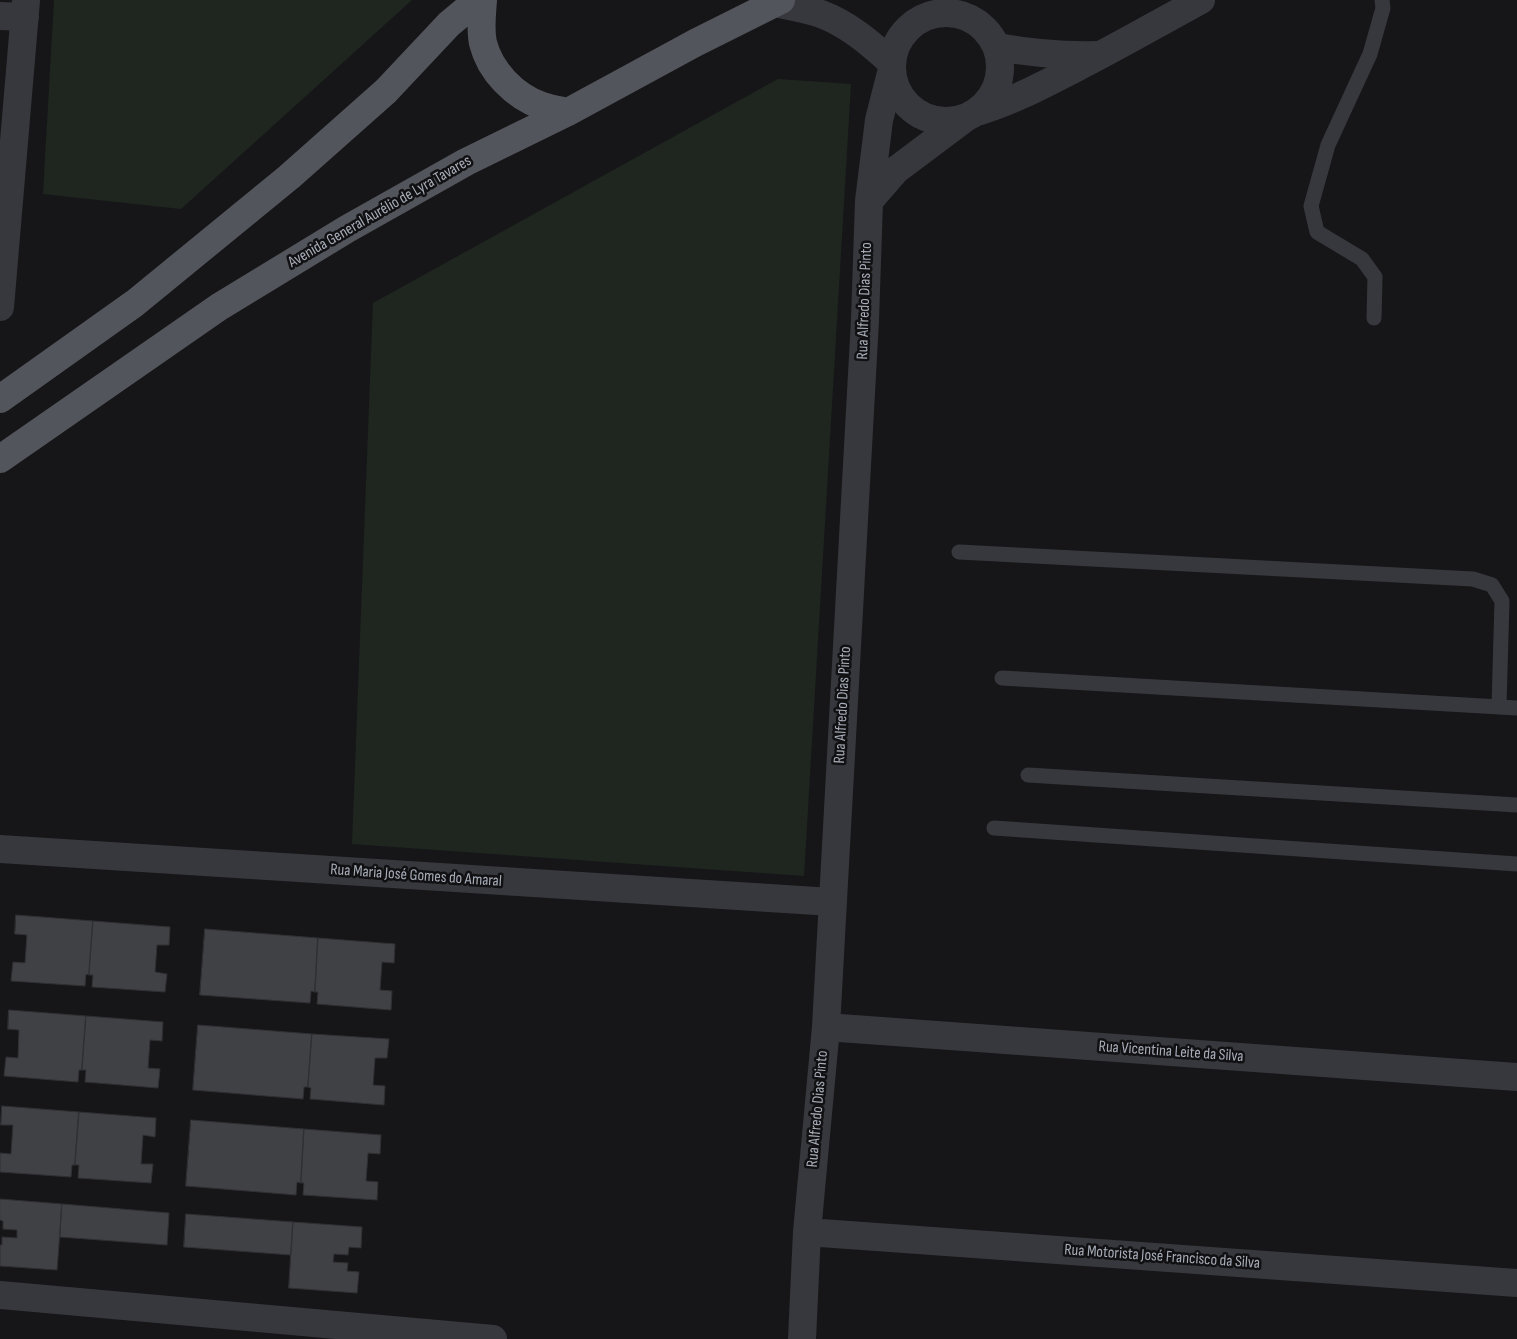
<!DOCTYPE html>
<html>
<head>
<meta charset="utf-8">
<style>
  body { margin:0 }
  canvas { display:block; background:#161618 }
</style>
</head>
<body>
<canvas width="1517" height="1339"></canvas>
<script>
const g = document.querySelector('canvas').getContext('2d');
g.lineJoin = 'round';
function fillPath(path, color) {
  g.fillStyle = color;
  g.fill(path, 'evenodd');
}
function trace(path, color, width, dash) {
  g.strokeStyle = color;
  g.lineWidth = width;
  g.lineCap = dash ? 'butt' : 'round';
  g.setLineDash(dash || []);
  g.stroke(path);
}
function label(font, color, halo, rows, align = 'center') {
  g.font = font + ' "Sofia Sans Condensed",sans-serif';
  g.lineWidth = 5;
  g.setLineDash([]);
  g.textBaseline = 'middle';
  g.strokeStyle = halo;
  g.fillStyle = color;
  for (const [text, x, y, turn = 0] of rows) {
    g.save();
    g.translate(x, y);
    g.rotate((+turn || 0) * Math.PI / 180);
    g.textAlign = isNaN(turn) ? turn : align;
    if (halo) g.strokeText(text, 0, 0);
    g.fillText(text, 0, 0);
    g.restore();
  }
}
const green = new Path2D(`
  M54 0H412L181 209 43 194Z
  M778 79 851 84 804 876 352 844 373 303Z`);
const building = new Path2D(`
  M16 915 93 921 89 975 86 974 85 986 11 981 13 962 25 963 27 935 15 934Z
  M93 921 170 927 169 945H157L155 972 167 974 165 992 92 987 93 975H89Z
  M205 929 318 938 315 992 311 991 310 1003 200 995Z
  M318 938 395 944 394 963 382 962 380 990 392 991 391 1010 317 1004 318 992H315Z
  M9 1010 86 1016 82 1070H79L78 1082 4 1076 6 1057 18 1058 19 1030 8 1029Z
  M86 1016 163 1022 162 1041 150 1040 148 1068 160 1069 158 1088 85 1082 86 1070H82Z
  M198 1025 312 1034 308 1087H304L303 1099 193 1090Z
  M312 1034 389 1039 387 1058H375L373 1085 385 1086 384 1105 310 1099 311 1088 308 1087Z
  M2 1106 79 1112 75 1165H72L71 1177 0 1172V1153L11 1154 13 1125H1Z
  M79 1112 156 1118 155 1137 143 1135 141 1164H153L151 1183 78 1178 79 1165H75Z
  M191 1120 304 1129 301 1183 297 1182 296 1195 186 1186Z
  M304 1129 381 1135 380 1154 368 1153 366 1181 378 1182 377 1200 303 1195 304 1183H301Z
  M0 1199 62 1204 57 1270 0 1266V1245H2V1237L17 1238V1230L3 1229V1221L0 1220Z
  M62 1204 169 1213 167 1245 60 1237Z
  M186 1214 293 1222 291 1255 184 1247Z
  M293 1222 362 1227 361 1248 349 1247 348 1255 334 1254 333 1262 348 1263 347 1271 359 1272 357 1293 289 1288Z`);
const service = new Path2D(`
  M1374 318 1375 277 1362 259 1317 232 1311 206 1328 145 1370 54 1383 8 1382 0
  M959 552 1473 579 1492 585 1502 601 1499 706
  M1002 678 1517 708
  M1028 775 1517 805
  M994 828 1517 864`);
const minor = new Path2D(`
  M0 16 25 17
  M869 201 896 170 964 119
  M0 307 26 0
  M0 849 832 902
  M826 1027 1517 1077
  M807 1232 1517 1283
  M0 1295 493 1339
  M802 1339 807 1232 826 1027 865 320 869 201 879 120 891 73`);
const tertiary = new Path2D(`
  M776 3C791 7 807 9 821 14 848 24 870 43 891 62
  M892 67a54 54 0 1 1 108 0a54 54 0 1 1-108 0Z
  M997 47C1031 53 1063 56 1097 55
  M980 111C1013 101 1043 85 1074 69 1117 47 1159 23 1201 0`);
const primary = new Path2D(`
  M483 0C482 14 480 29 483 43 490 71 514 96 542 106 550 109 559 110 568 112
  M0 399 135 303 289 177 386 91 449 24 478 0
  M0 459 219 307 347 229 466 162 568 112 695 43 781 0`);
const streetNames = [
  ["Avenida General Aurélio de Lyra Tavares",380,212,-30],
  ["Rua Alfredo Dias Pinto",865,301,-88],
  ["Rua Alfredo Dias Pinto",843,705,-87],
  ["Rua Maria José Gomes do Amaral",416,876,4],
  ["Rua Vicentina Leite da Silva",1171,1052,4],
  ["Rua Alfredo Dias Pinto",818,1109,-85],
  ["Rua Motorista José Francisco da Silva",1162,1257,4]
];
fillPath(green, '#1e261f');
fillPath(building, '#404145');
trace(building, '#303034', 1);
trace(service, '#37383d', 15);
trace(minor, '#37383d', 28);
trace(tertiary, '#37383d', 28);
trace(primary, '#53555c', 28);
label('16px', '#a8adb8', '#111113', streetNames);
</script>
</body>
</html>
